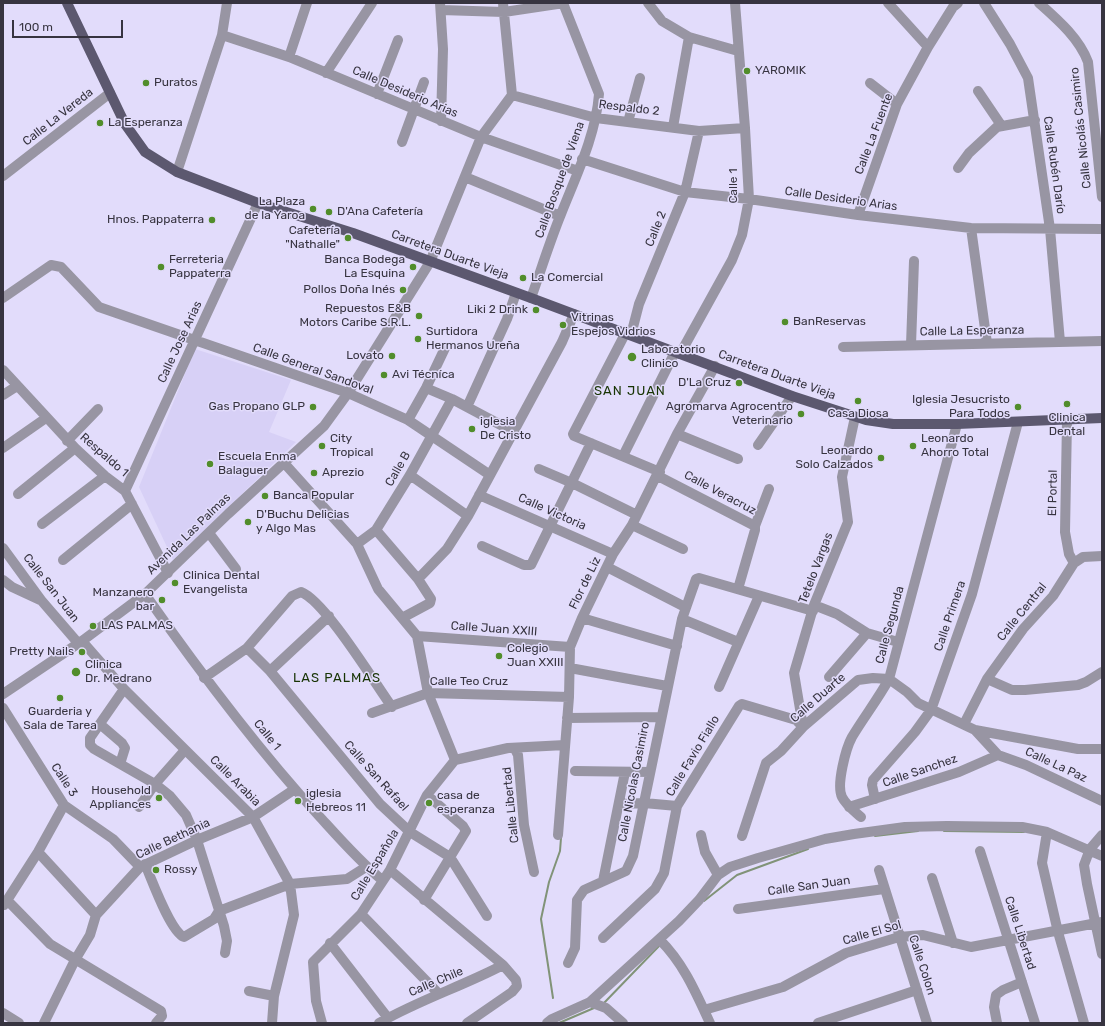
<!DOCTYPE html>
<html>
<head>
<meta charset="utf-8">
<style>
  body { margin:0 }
  #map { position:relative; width:1105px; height:1026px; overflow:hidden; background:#e2dcfb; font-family:Rubik,sans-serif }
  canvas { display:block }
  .frame { position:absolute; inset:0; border:4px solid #373440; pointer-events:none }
  .scale { position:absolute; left:12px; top:20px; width:111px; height:18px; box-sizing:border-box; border:2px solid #373440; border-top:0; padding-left:5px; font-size:12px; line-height:14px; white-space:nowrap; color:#373440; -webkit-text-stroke:3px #e2dcfb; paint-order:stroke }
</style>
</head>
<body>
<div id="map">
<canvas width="1105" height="1026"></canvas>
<div class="frame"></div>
<div class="scale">100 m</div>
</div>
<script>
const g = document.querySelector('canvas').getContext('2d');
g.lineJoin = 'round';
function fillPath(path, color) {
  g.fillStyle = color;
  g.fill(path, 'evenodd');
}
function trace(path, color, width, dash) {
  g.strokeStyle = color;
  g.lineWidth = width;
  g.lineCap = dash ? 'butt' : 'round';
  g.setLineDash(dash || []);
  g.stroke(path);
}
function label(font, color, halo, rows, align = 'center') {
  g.font = font + ' Rubik,sans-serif';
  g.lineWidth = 3;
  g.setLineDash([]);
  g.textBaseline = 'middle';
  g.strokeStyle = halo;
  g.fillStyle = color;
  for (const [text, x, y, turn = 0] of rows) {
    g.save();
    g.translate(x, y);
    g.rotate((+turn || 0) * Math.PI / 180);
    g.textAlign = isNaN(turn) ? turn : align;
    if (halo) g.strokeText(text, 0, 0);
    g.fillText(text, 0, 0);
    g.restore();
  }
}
const built = new Path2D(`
  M195 349 291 380 269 432 296 442 173 560 139 487Z`);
const stream = new Path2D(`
  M944 831 1024 832
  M875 836 918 831
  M704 901 737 875 808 849
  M553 998 541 919 549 882 560 851 561 838
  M603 1004 660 945
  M559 1023 594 1008`);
const minor = new Path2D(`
  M440 3 443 49 441 121
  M648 3 662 21 689 37 738 51
  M888 3 928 47
  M984 3 1010 44 1028 78 1050 229 1060 342
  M1039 3C1058 20 1079 38 1088 62L1102 197
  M441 10 504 12 564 3
  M222 35 289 57 481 137 578 171
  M289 57 307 3
  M326 73 372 3
  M870 83 897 104
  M978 91 1001 125
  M377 94 398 40
  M512 95 596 118 699 131 745 128
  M628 122 640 78
  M673 127 689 37
  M402 142 424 82
  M582 159 685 192 749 199 858 215 971 228 1102 229
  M958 168 969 153 997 127 1035 120
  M177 172 222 35 227 3
  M3 176 110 93
  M465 177 560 216
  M858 215 897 104 928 47 953 7 958 3
  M971 228 987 343
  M3 298 51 265 61 267 99 307 348 393 408 420 490 475
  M531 298C541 270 550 241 561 214 576 176 596 135 599 94L563 3
  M625 334 573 434 574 436 660 472
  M631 335 639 304 685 192 699 131
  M911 345 914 261
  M843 347 1102 341
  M680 354 732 260 742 235 749 199 745 128 735 3
  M3 370 75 448 105 476 125 491 168 573
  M426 388 452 399 514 432
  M3 395 17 386
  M467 407 507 319 516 293
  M408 420 426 388 445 348
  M1067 421 1065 532 1069 554 1074 563
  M677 434 738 459
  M67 441 98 409
  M758 445 792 396
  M3 448 46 418
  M623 456 675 352
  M285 464 357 544 378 589 417 636 428 693 455 760
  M539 469 572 483 637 515
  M410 475 468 516
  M658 476 755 526
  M125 491 258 203
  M18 494 75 448
  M479 495 613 554
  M42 524 105 476
  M632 525 683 549
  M376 530 418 579 431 599 430 603 402 618
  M209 533 236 569
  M357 544 376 530 410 475 452 399
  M482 546 524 565H531L591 443
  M3 548 41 600 78 643
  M63 560 132 504
  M607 567 685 607
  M418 579 447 549 468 516 562 342 574 314
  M3 580 12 587 40 600
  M738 589 755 530V526L769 489
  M145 594C199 671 255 746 319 816 339 838 359 861 382 880
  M814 605 837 614 867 633 898 642
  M582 618 677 646
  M682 619 738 642
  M417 636 570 647
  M82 641 124 689 253 817 290 884 294 915 274 996 272 1023
  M247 648 270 671 380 804 410 832 450 857 487 916
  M570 668 667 686
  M270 671 329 616
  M829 677 867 633
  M204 678 247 648 292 596 301 592C325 601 374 682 392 707
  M987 679 1012 690H1025L1078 685 1086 682 1102 672
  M719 687 759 596
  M124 689 90 738V745L94 749 155 784 170 796 186 815 197 840 224 926 227 941 225 953
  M3 694 82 641 145 594 228 514 324 426 348 393 430 262 481 137 512 95 503 3
  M3 708 64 805 113 839 140 867
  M372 713 428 693 569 697
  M567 718 660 717
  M964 724 987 679 1023 629 1053 596 1074 563 1083 557 1102 556
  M101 725 122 743 125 748 120 764
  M803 727 794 673 814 605 848 522 842 477 855 417
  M975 730 998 755 1026 765 1102 801
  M515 749 518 755 524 825 534 872
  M455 760 508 748 565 745
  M575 771 650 772
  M875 799 872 785 873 780 915 732 931 710 972 594 1018 422
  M619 804 644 803 677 806
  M139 807 155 784 185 750
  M849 807 959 772 998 755
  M861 817C854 811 846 805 842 797 836 785 846 748 852 737 864 717 878 699 889 679L957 424
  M1047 832 1042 863 1058 932 1084 1023
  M558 835 569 697 570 647 582 618 613 554 632 525 677 434 715 366
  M701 835 705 852 718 875
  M1102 835 1090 849 1084 865 1087 884 1102 954
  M742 836 766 763 781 751 803 727 858 680 873 678 889 679 907 692 918 703 975 730 1078 749H1102
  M980 851 1035 1023
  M38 852 96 915
  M145 864C152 880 170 931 184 937L214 919 219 911 290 884 347 879 366 867
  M390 870 503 965 516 980 517 986 512 992 467 1023
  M879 870 927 1023
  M932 878 953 943
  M603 881 625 772
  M7 900 50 944 161 1011 162 1016 156 1023
  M424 900 466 831 463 826 427 795
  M4 905 38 852 64 805
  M738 909 884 889
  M361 914 439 994
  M603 938 655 889 664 873 677 806 739 706 742 704 796 720 803 727
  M660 940C684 964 696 993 710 1023
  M330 943 388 1018
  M568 963 575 948 577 900 584 890 626 871 633 856 682 619 696 579 699 578 813 611
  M249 991 274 996
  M590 1002 606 1008 623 1023
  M704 1010 783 987 846 953 899 937 923 935 971 947 1102 922
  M3 1013 19 1023
  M44 1023 75 960 90 935 96 915 140 867 197 840 253 817 295 789
  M322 1023 316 1001 313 962 361 914 390 870 427 795 455 760
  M379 1023C419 1000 463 986 503 965
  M547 1023 552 1019 590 1002 679 921 699 900 718 875 730 867 758 858 825 839 854 834 905 827 947 826 1022 827 1047 832 1102 856
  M818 1023 917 990
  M997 1023 994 1007 996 995 1003 990 1022 982`);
const major = new Path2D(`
  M67 3 125 124 145 152 177 172 258 203 353 233 531 298 792 396 866 420 893 424H957L1102 418`);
const markers = [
  [747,71,4,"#518d2b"],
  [146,83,4,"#518d2b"],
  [100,123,4,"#518d2b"],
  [313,209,4,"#518d2b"],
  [329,212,4,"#518d2b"],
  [212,220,4,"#518d2b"],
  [348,238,4,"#518d2b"],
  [161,267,4,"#518d2b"],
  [413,267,4,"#518d2b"],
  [523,278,4,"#518d2b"],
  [403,290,4,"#518d2b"],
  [536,310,4,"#518d2b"],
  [419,316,4,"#518d2b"],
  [785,322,4,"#518d2b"],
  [563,325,4,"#518d2b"],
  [418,339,4,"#518d2b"],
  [392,356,4,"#518d2b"],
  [632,357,5,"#518d2b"],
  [384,375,4,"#518d2b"],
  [739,383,4,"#518d2b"],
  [858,401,4,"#518d2b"],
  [1067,404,4,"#518d2b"],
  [313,407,4,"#518d2b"],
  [1018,407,4,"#518d2b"],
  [801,414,4,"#518d2b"],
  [472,429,4,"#518d2b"],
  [322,446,4,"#518d2b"],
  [913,446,4,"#518d2b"],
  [881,458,4,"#518d2b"],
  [210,464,4,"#518d2b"],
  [314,473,4,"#518d2b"],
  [265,496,4,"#518d2b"],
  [248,522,4,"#518d2b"],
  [175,583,4,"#518d2b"],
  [162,600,4,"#518d2b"],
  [93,626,4,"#518d2b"],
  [82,652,4,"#518d2b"],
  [499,656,4,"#518d2b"],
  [76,672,5,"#518d2b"],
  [60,698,4,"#518d2b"],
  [159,798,4,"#518d2b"],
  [298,801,4,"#518d2b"],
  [429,803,4,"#518d2b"],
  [156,870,4,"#518d2b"]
];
const poiNames = [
  ["YAROMIK",755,71],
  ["Puratos",154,83],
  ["La Esperanza",108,123],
  ["La Plaza",305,202,"right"],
  ["de la Yaroa",305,216,"right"],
  ["D'Ana Cafetería",337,212],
  ["Hnos. Pappaterra",204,220,"right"],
  ["Cafetería",340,231,"right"],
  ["\"Nathalle\"",340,245,"right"],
  ["Ferreteria",169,260],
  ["Pappaterra",169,274],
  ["Banca Bodega",405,260,"right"],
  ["La Esquina",405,274,"right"],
  ["La Comercial",531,278],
  ["Pollos Doña Inés",395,290,"right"],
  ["Repuestos E&B",411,309,"right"],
  ["Motors Caribe S.R.L.",411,323,"right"],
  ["Liki 2 Drink",528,310,"right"],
  ["Vitrinas",571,318],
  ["Espejos Vidrios",571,332],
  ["BanReservas",793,322],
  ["Surtidora",426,332],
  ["Hermanos Ureña",426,346],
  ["Laboratorio",641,350],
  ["Clinico",641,364],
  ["Lovato",384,356,"right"],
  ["Avi Técníca",392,375],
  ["D'La Cruz",731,383,"right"],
  ["Iglesia Jesucristo",1010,400,"right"],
  ["Para Todos",1010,414,"right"],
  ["Gas Propano GLP",305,407,"right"],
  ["Agromarva Agrocentro",793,407,"right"],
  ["Veterinario",793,421,"right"],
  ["Casa Diosa",858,414,"center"],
  ["Clinica",1067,418,"center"],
  ["Dental",1067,432,"center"],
  ["iglesia",480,422],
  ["De Cristo",480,436],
  ["City",330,439],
  ["Tropical",330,453],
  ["Leonardo",921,439],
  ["Ahorro Total",921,453],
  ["Leonardo",873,451,"right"],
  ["Solo Calzados",873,465,"right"],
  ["Escuela Enma",218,457],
  ["Balaguer",218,471],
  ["Aprezio",322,473],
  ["Banca Popular",273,496],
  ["D'Buchu Delicias",256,515],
  ["y Algo Mas",256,529],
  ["Clinica Dental",183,576],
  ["Evangelista",183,590],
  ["Manzanero",154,593,"right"],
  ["bar",154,607,"right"],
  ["LAS PALMAS",101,626],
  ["Colegio",507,649],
  ["Juan XXIII",507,663],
  ["Pretty Nails",74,652,"right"],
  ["Clinica",85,665],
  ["Dr. Medrano",85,679],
  ["Guarderia y",60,712,"center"],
  ["Sala de Tarea",60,726,"center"],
  ["Household",151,791,"right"],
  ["Appliances",151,805,"right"],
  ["iglesia",306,794],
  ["Hebreos 11",306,808],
  ["casa de",437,796],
  ["esperanza",437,810],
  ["Rossy",164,870]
];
const streetNames = [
  ["Calle Desiderio Arias",405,92,23],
  ["Respaldo 2",629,108,7],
  ["Calle La Vereda",58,117,-38],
  ["Calle Nicolás Casimiro",1081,128,-96],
  ["Calle La Fuente",874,134,-69],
  ["Calle Rubén Darío",1054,165,82],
  ["Calle Bosque de Viena",560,180,-70],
  ["Calle 1",734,186,-90],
  ["Calle Desiderio Arias",841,199,8],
  ["Calle 2",656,229,-68],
  ["Carretera Duarte Vieja",450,255,20],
  ["Calle La Esperanza",972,331,-1],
  ["Calle Jose Arias",180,342,-65],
  ["Calle General Sandoval",313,369,20],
  ["Carretera Duarte Vieja",777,375,20],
  ["Respaldo 1",104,455,41],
  ["Calle B",398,469,-60],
  ["Calle Veracruz",720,493,28],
  ["El Portal",1053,493,-89],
  ["Calle Victoria",552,512,24],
  ["Avenida Las Palmas",189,534,-44],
  ["Tetelo Vargas",816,568,-69],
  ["Flor de Liz",585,583,-64],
  ["Calle San Juan",51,588,52],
  ["Calle Central",1022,612,-51],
  ["Calle Primera",950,616,-71],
  ["Calle Segunda",890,625,-75],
  ["Calle Juan XXIII",494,629,4],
  ["Calle Teo Cruz",469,682],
  ["Calle Duarte",818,698,-41],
  ["Calle 1",267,735,51],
  ["Calle Favio Fiallo",693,756,-59],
  ["Calle La Paz",1056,765,25],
  ["Calle Sanchez",920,771,-19],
  ["Calle San Rafael",376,776,48],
  ["Calle 3",64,780,56],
  ["Calle Arabia",235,781,45],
  ["Calle Nicolas Casimiro",634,782,-79],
  ["Calle Libertad",511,805,-96],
  ["Calle Bethania",173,839,-25],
  ["Calle Española",375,865,-59],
  ["Calle San Juan",809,886,-8],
  ["Calle El Sol",872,933,-16],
  ["Calle Libertad",1020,933,72],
  ["Calle Colon",922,965,72],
  ["Calle Chile",436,982,-23]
];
const neighbourhoodNames = [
  ["SAN JUAN",630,391],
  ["LAS PALMAS",337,678]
];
fillPath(built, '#d7d0f6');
trace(stream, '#819378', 2);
trace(minor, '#9895a3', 10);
trace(major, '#5c586f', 10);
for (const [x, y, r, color] of markers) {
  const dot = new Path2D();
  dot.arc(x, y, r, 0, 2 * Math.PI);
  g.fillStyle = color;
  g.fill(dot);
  trace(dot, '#e2dcfb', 1.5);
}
label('12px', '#373440', '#e2dcfb', poiNames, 'left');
label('12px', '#373440', '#e2dcfb', streetNames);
g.letterSpacing = '1px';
label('13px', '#183404', '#e2dcfb', neighbourhoodNames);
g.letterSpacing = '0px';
</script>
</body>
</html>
